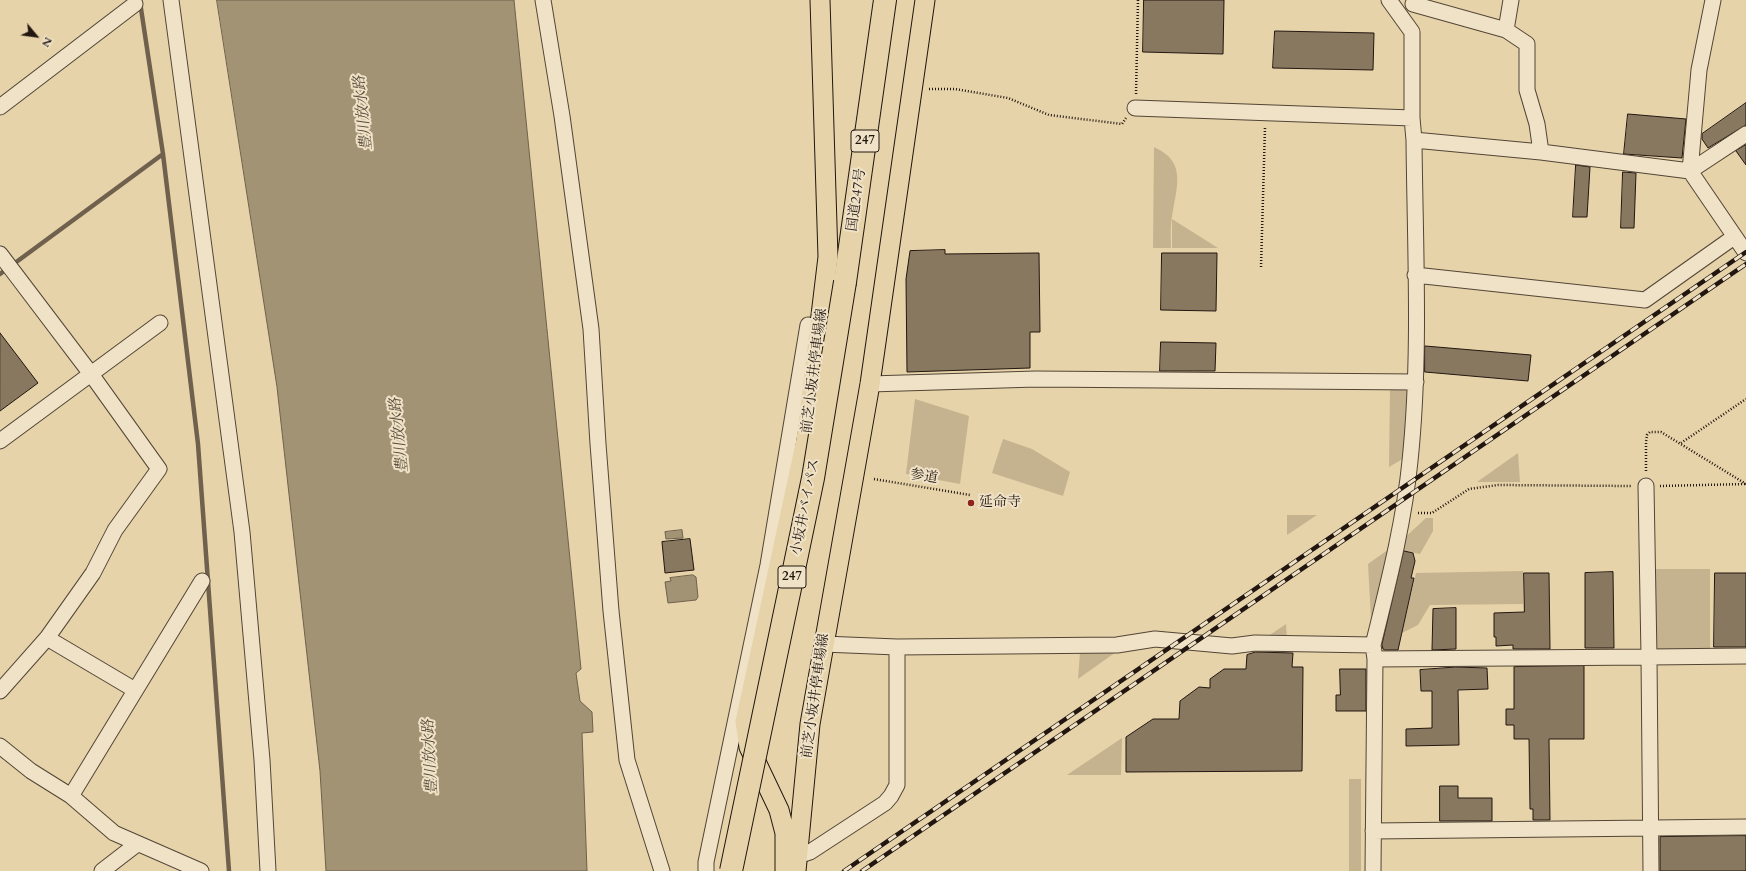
<!DOCTYPE html>
<html>
<head>
<meta charset="utf-8">
<style>
  body { margin:0 }
  #map { position:relative; width:1746px; height:871px; overflow:hidden; background:#e6d3a9; font-family:Cardo,serif }
  canvas { display:block }
  .north { position:absolute; left:16px; top:16px; width:40px; height:40px; -webkit-text-stroke:3px #efe2c7; paint-order:stroke; rotate:119deg; font-size:11px; font-weight:700; line-height:16px; text-align:center; color:#221610 }
  .north::after { content:''; display:block; margin:auto; width:14px; height:18px; background:#221610; clip-path:polygon(50% 0,100% 100%,50% 72%,0 100%) }
</style>
</head>
<body>
<div id="map">
<canvas width="1746" height="871"></canvas>
<div class="north">N</div>
</div>
<script>
const g = document.querySelector('canvas').getContext('2d');
g.lineJoin = 'round';
function fillPath(path, color) {
  g.fillStyle = color;
  g.fill(path, 'evenodd');
}
function trace(path, color, width, dash) {
  g.strokeStyle = color;
  g.lineWidth = width;
  g.lineCap = dash ? 'butt' : 'round';
  g.setLineDash(dash || []);
  g.stroke(path);
}
function label(font, color, halo, rows, align = 'center') {
  g.font = font + ' Cardo,"Noto Serif JP",serif';
  g.lineWidth = 4;
  g.setLineDash([]);
  g.textBaseline = 'middle';
  g.strokeStyle = halo;
  g.fillStyle = color;
  for (const [text, x, y, turn = 0] of rows) {
    g.save();
    g.translate(x, y);
    g.rotate((+turn || 0) * Math.PI / 180);
    g.textAlign = isNaN(turn) ? turn : align;
    if (halo) g.strokeText(text, 0, 0);
    g.fillText(text, 0, 0);
    g.restore();
  }
}
const green = new Path2D(`
  M1154 147C1188 162 1176 188 1172 217 1170 227 1171 238 1171 248H1153Z
  M1172 219 1218 248H1172Z
  M1390 388H1408L1406 457 1389 467Z
  M915 399 969 416 960 484 906 474Z
  M1003 439 1032 449 1070 472 1063 496 992 473Z
  M1518 453 1520 482H1477Z
  M1287 515H1317L1287 535Z
  M1426 518H1433V531L1420 554 1399 550 1401 541Z
  M1389 549 1371 619 1368 564Z
  M1651 569H1710V651H1651Z
  M1523 571V604L1430 605 1418 625 1402 633 1416 573Z
  M1286 624 1287 639H1264Z
  M1080 652H1116L1078 679Z
  M1122 738 1121 775H1067Z
  M1349 779H1361V871H1349Z`);
const water = new Path2D(`
  M217 0H514L581 669 576 673 580 701 592 712 593 732 582 733 587 871H326L320 771 277 387Z
  M682 530 683 538 666 539 665 532Z
  M693 575 696 577 698 597 696 600 668 603 665 582 671 581 670 578Z`);
const stream = new Path2D(`
  M140 2 163 154 198 444 229 871
  M0 274 163 154`);
const building = new Path2D(`
  M1144 0H1224L1223 54 1143 52Z
  M1275 31 1374 33 1373 70 1273 68Z
  M1746 103V125L1708 148 1702 139V134Z
  M1628 114 1686 119 1682 158 1624 154Z
  M1746 145V165L1736 151Z
  M1576 165 1590 167 1587 217H1573Z
  M1623 172 1636 173 1634 228H1621Z
  M945 250V254L1039 253 1040 332H1030V368L907 372 906 279 910 251Z
  M1162 253H1217L1216 311 1161 310Z
  M0 333 38 383 0 411Z
  M1161 342 1216 343 1215 371H1160Z
  M1425 346 1531 355 1528 381 1425 372Z
  M690 539 694 570 665 573 662 542Z
  M1404 551 1413 553 1415 561 1411 578H1414L1398 650H1385L1383 649 1382 645Z
  M1613 572 1614 648H1585V573Z
  M1524 573H1549L1550 649H1513V645L1496 646V637H1494V613L1524 612Z
  M1715 573H1746V647H1714Z
  M1456 608V649L1432 650 1433 609Z
  M1256 652 1293 653 1292 667H1303L1302 771 1126 772V737L1153 719H1179L1180 701 1199 687 1210 688V679L1224 669H1246L1247 655Z
  M1584 666V739H1549L1550 820H1533V809H1530L1529 739H1514V725H1506V709H1514V667Z
  M1456 667 1487 668 1488 689 1458 690 1459 745 1406 746V729L1432 728V691H1421L1420 670Z
  M1340 669H1366V711H1336V695H1340Z
  M1440 786H1458V798H1492V821H1440Z
  M1746 836V871H1660V837Z`);
const path = new Path2D(`
  M929 89H955L1008 98 1049 115 1122 124 1126 118
  M1136 94 1138 0
  M1261 267 1265 127
  M1681 443 1746 399
  M1646 471V442L1647 435 1650 432H1661L1746 484
  M874 479 970 495
  M1660 486 1745 484
  M1418 513H1432L1469 489 1498 485 1631 486`);
const minor = new Path2D(`
  M171 0 242 532 262 760 268 871
  M543 0 562 116 591 329 598 444 611 611 627 760 662 871
  M1389 0 1412 32V118L1414 140 1541 152 1690 171 1746 253
  M1713 0 1699 70 1690 171 1746 134
  M1413 4 1506 30 1527 44V90L1537 124 1541 152
  M1506 30 1511 0
  M0 107 135 4
  M1135 108 1412 118
  M0 254 91 374 159 469 115 530 93 573 47 638 0 691
  M1415 275 1645 300 1734 237
  M870 384 1036 379 1416 382
  M0 441 160 323
  M47 638 135 690
  M823 644 897 647 1117 645 1155 639 1232 646 1255 643 1373 645
  M1375 659 1649 657 1646 486
  M0 746 31 771 71 796 114 833 201 871
  M71 796 202 581
  M1373 831 1746 827
  M798 856 810 852 885 803 891 796 897 785V647
  M102 871 137 844
  M706 871V862L768 565 808 325 821 328
  M1373 871 1375 659 1373 645C1388 584 1404 523 1410 461 1421 355 1415 247 1414 140
  M1651 871 1649 657 1746 656`);
const major = new Path2D(`
  M785 871V833L779 810 749 747 745 722 806 440 828 257 820 0
  M796 871 810 724 870 384 925 0`);
const highway = new Path2D(`
  M845 282 885 0`);
const rail = new Path2D(`
  M844 871 1746 252
  M862 871 1746 264`);
const highwayBridge = new Path2D(`
  M731 871 813 478 845 282`);
const markers = [
  [971,503,4,"#8f2418"]
];
const shields = [
  [865,141,28],
  [792,577,28]
];
const shieldNames = [
  ["247",865,141],
  ["247",792,577]
];
const streetNames = [
  ["国道247号",857,200,-82],
  ["前芝小坂井停車場線",815,371,-83],
  ["参道",924,477,9],
  ["小坂井バイパス",806,507,-79],
  ["前芝小坂井停車場線",816,696,-82]
];
const poiNames = [
  ["延命寺",979,503]
];
const waterNames = [
  ["豊川放水路",364,113,-96],
  ["豊川放水路",400,435,-96],
  ["豊川放水路",431,757,-93]
];
fillPath(green, '#c5b38f');
fillPath(water, '#a39375');
trace(water, '#6f614d', 1);
trace(stream, '#6f614d', 4.5);
fillPath(building, '#887860');
trace(building, '#221610', 1);
trace(minor, '#534536', 17);
trace(major, '#221610', 21);
trace(highway, '#221610', 24);
trace(path, '#221610', 2.5, [1, 2]);
trace(minor, '#efe2c7', 15);
trace(major, '#e6d3a9', 19);
trace(highway, '#e6d3a9', 22);
trace(rail, '#221610', 4.5);
trace(rail, '#efe2c7', 3, [9]);
trace(highwayBridge, '#221610', 24, []);
trace(highwayBridge, '#e6d3a9', 22);
for (const [x, y, r, color] of markers) {
  const dot = new Path2D();
  dot.arc(x, y, r, 0, 2 * Math.PI);
  g.fillStyle = color;
  g.fill(dot);
  trace(dot, '#efe2c7', 1.5);
}
for (const [x, y, w] of shields) {
  const box = new Path2D();
  box.roundRect(x - w / 2, y - 11, w, 22, 3);
  g.fillStyle = '#efe2c7';
  g.fill(box);
  trace(box, '#221610', 1);
}
label('bold 13px', '#221610', null, shieldNames);
label('14px', '#221610', '#efe2c7', streetNames);
label('14px', '#221610', '#efe2c7', poiNames, 'left');
label('italic 15px', '#564838', '#efe2c7', waterNames);
</script>
</body>
</html>
